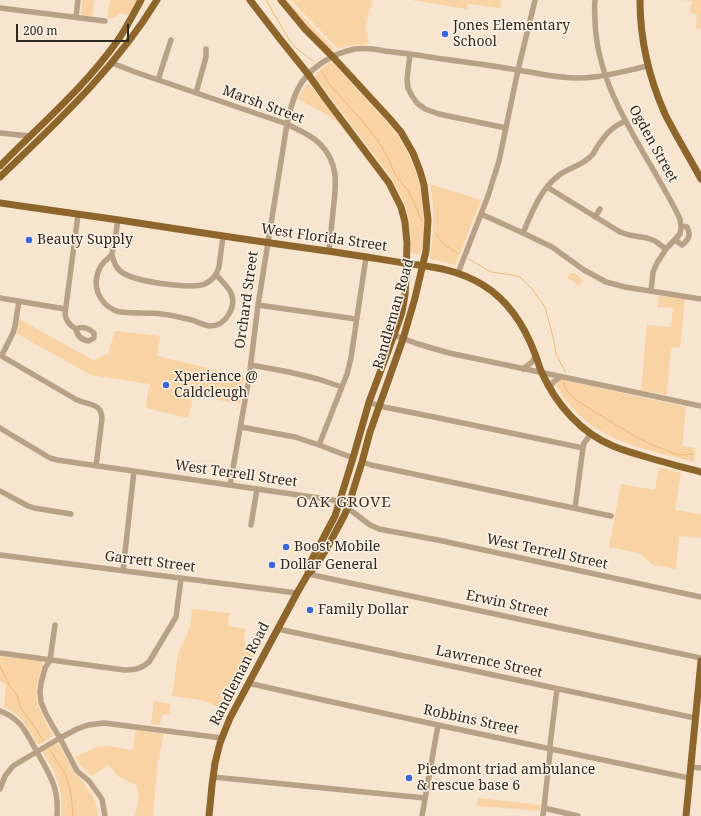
<!DOCTYPE html>
<html>
<head>
<meta charset="utf-8">
<style>
  body { margin:0 }
  #map { position:relative; width:701px; height:816px; overflow:hidden; background:#f7e5cf; font-family:"Noto Serif",serif }
  canvas { display:block }
  .scale { position:absolute; left:16px; top:24px; width:113px; height:18px; box-sizing:border-box; border:2px solid #2e281f; border-top:0; padding-left:5px; font-size:12px; line-height:14px; white-space:nowrap; color:#2e281f; -webkit-text-stroke:3px #fef3e6; paint-order:stroke }
</style>
</head>
<body>
<div id="map">
<canvas width="701" height="816"></canvas>
<div class="scale">200 m</div>
</div>
<script>
const g = document.querySelector('canvas').getContext('2d');
g.lineJoin = 'round';
function fillPath(path, color) {
  g.fillStyle = color;
  g.fill(path, 'evenodd');
}
function trace(path, color, width, dash) {
  g.strokeStyle = color;
  g.lineWidth = width;
  g.lineCap = dash ? 'butt' : 'round';
  g.setLineDash(dash || []);
  g.stroke(path);
}
function label(font, color, halo, rows, align = 'center') {
  g.font = font + ' "Noto Serif",serif';
  g.lineWidth = 3;
  g.setLineDash([]);
  g.textBaseline = 'middle';
  g.strokeStyle = halo;
  g.fillStyle = color;
  for (const [text, x, y, turn = 0] of rows) {
    g.save();
    g.translate(x, y);
    g.rotate((+turn || 0) * Math.PI / 180);
    g.textAlign = isNaN(turn) ? turn : align;
    if (halo) g.strokeText(text, 0, 0);
    g.fillText(text, 0, 0);
    g.restore();
  }
}
const green = new Path2D(`
  M82 0H97L94 1 92 16 82 15 81 13Z
  M110 0H138L129 15 119 13 114 18H107Z
  M285 0H287L294 8 306 20 334 49 331 51 307 26Z
  M291 0H373L365 25 369 44 347 46 338 49Z
  M411 0H501L500 8 468 4 467 9Z
  M681 0H701V29H696L697 14 690 13 692 1Z
  M330 62 333 63 393 129 405 148 415 169 423 196 425 230 421 253 417 255 413 254 411 251C411 238 411 225 407 213 404 200 397 188 390 176L315 77 316 74Z
  M306 85H310L340 124 324 113 298 99Z
  M430 184 481 200 455 265 431 259 430 257C434 233 435 208 430 184Z
  M570 273 576 274 581 278 582 281 580 286H578L574 282 567 278Z
  M659 296 685 299 680 348 671 347 667 395 641 390 647 325 671 327 673 308 657 307Z
  M19 319 93 360 108 354 115 331 160 336 157 356 245 377 240 404 193 395 188 418 146 408 147 396 150 384 91 375 16 333 18 328Z
  M559 380H563L686 407 682 446 695 448 694 462C653 451 609 444 578 414 569 405 561 395 556 384L557 381Z
  M659 467 681 473 675 510 701 514V538L679 536 676 569 653 565 639 553 609 547 621 484 655 490Z
  M192 609 229 613 228 626 245 629 244 638 246 649 255 654 225 709 201 700 172 696 178 654 190 627Z
  M0 656 40 661C41 662 42 662 42 663 43 665 37 682 37 687 35 707 44 719 53 736L40 744H37C27 726 23 716 4 707L6 685 0 681Z
  M154 701 171 704 169 715 162 714 160 725 151 724Z
  M136 730 164 734 158 760 153 816H135L139 797 136 785 119 777 108 765 92 776 82 767 75 757 97 747 108 746 133 750Z
  M56 743 60 746 74 773 84 783 93 797 97 808 98 816H61C63 800 60 783 53 769 50 764 46 758 43 753V751Z
  M478 798 541 805 540 811 477 806Z`);
const stream = new Path2D(`
  M266 0 290 41 296 48 313 61
  M321 70 331 86 357 115 377 139 388 158 395 174 409 192 422 221
  M435 234 442 242 446 246 459 254
  M469 259 491 272 513 275 520 277 532 289 545 307 553 337 556 354 566 373
  M564 382V384L565 388 574 399 581 403 595 412 633 435 653 445 678 455 693 454
  M0 666 9 685 18 696 20 707 36 729 43 740
  M50 750 66 775 71 794 73 816`);
const minor = new Path2D(`
  M595 0C594 7 595 14 595 21 597 94 650 156 680 219L681 227 680 234 666 249 657 263 653 272 651 291
  M0 8 105 21
  M76 17 78 0
  M410 54 407 79 408 88 412 96 417 103 425 109 439 114 506 128
  M112 63 135 72 287 124C298 130 310 134 319 143 340 163 336 186 333 211 332 225 330 238 329 251
  M158 80 171 40
  M196 93 206 57V49
  M0 133 30 136
  M547 187 620 232 629 235 647 238 655 241 666 249
  M481 214 523 233 552 247 584 270 606 282 625 287 701 299
  M595 217 600 209
  M118 220C116 231 115 243 112 253 111 257 107 259 104 262 97 270 94 282 98 293 101 300 107 307 114 310 122 314 132 312 141 313 148 313 155 313 162 314 172 315 182 318 192 320 198 322 204 325 209 326 225 327 237 307 231 293 228 286 220 280 216 274L219 267 223 236
  M523 233C532 212 540 190 558 176 568 168 581 166 590 157 593 155 595 151 597 147 606 134 611 127 626 121
  M675 240 682 245C689 240 691 234 687 227L681 226
  M112 255C114 262 116 269 123 273 138 282 184 288 202 285 208 283 213 279 216 274
  M458 273 488 196 499 161 518 70 535 0
  M0 298 65 309
  M258 305 356 319
  M76 329C82 326 89 328 94 333V338L89 341C82 340 77 336 76 329 69 325 66 321 65 314L78 215
  M394 335 418 344 449 353 701 406
  M0 355 77 400C89 405 102 403 102 419L96 466
  M2 355 13 333 15 326 19 301
  M251 365 289 372 318 379 342 387
  M523 369 532 362 536 355
  M550 388 553 382 561 377
  M369 402 379 406 434 417 583 448
  M241 427 295 437 319 445 353 458
  M0 428 50 458 57 460 333 500 340 502 370 525 379 529 438 540 701 597
  M319 445 347 374 351 358 366 257
  M362 462 371 465 611 516
  M230 485 249 378 258 305 287 124C290 111 292 99 299 87 309 68 333 53 355 49 365 48 375 49 385 51 402 53 419 55 436 58 463 62 490 65 517 70 532 72 547 76 562 77 591 81 620 72 648 66
  M0 491 28 506 34 508 71 514
  M575 508 583 448 584 443 591 434
  M251 525 257 489
  M0 555 297 593
  M123 571 134 471
  M308 574 701 658
  M55 625 50 660 45 668 41 683 40 692 41 702 45 712 52 725 60 738 77 771 89 781 102 799 105 816
  M278 629 695 718
  M0 653 124 670C135 670 140 669 149 662L176 617 181 579
  M248 683C395 717 542 747 689 778
  M0 711C21 718 27 734 37 752 50 775 59 788 57 816
  M690 767 701 768
  M213 777 425 798
  M0 789 5 776 13 766 23 760 60 738 77 729 88 725 104 723 222 738
  M544 808 578 816
  M422 816 438 725
  M543 816 550 753V745L557 689`);
const major = new Path2D(`
  M250 0 280 39 308 74 325 98 389 183 401 207 405 222 407 243 406 278 405 295 402 312 394 335 369 402 353 458 335 516 309 565 308 574
  M640 0C640 39 649 78 665 114 676 136 689 157 701 179
  M0 166C40 125 85 87 118 40 127 27 134 13 141 0
  M0 177C58 121 115 69 157 0
  M0 203C40 209 79 214 119 220 183 230 248 240 313 249 343 253 373 258 404 263 433 267 457 269 483 285 509 301 525 327 535 354 538 361 539 367 542 373 556 404 581 433 613 446 622 450 633 453 643 456 662 462 682 467 701 472
  M209 816 212 785 215 763 220 743 230 718 297 593 308 574 316 566 327 548 344 516 348 507 362 462 370 432 403 339 415 298 426 251 428 220 424 185 420 171 413 153 401 132 390 119 333 57 305 29 281 0
  M686 816 701 661`);
const markers = [
  [445,34,4,"#3967d7"],
  [29,240,4,"#3967d7"],
  [166,385,4,"#3967d7"],
  [286,547,4,"#3967d7"],
  [272,565,4,"#3967d7"],
  [310,610,4,"#3967d7"],
  [409,778,4,"#3967d7"]
];
const poiNames = [
  ["Jones Elementary",453,26],
  ["School",453,42],
  ["Beauty Supply",37,240],
  ["Xperience @",174,377],
  ["Caldcleugh",174,393],
  ["Boost Mobile",294,547],
  ["Dollar General",280,565],
  ["Family Dollar",318,610],
  ["Piedmont triad ambulance",417,770],
  ["& rescue base 6",417,786]
];
const streetNames = [
  ["Marsh Street",263,105,20],
  ["Ogden Street",653,144,61],
  ["West Florida Street",324,238,8],
  ["Orchard Street",247,300,-82],
  ["Randleman Road",394,314,-74],
  ["West Terrell Street",236,474,8],
  ["West Terrell Street",547,552,12],
  ["Garrett Street",150,562,7],
  ["Erwin Street",507,604,12],
  ["Lawrence Street",489,662,12],
  ["Randleman Road",240,674,-63],
  ["Robbins Street",471,720,12]
];
const neighbourhoodNames = [
  ["OAK GROVE",344,503]
];
fillPath(green, '#f9d3a3');
trace(stream, '#eeb973', 1);
trace(minor, '#b8a185', 5.5);
trace(major, '#8e662b', 7);
for (const [x, y, r, color] of markers) {
  const dot = new Path2D();
  dot.arc(x, y, r, 0, 2 * Math.PI);
  g.fillStyle = color;
  g.fill(dot);
  trace(dot, '#fef3e6', 1.5);
}
label('14px', '#2e281f', '#fef3e6', poiNames, 'left');
label('14px', '#2e281f', '#fef3e6', streetNames);
g.letterSpacing = '1px';
label('15px', '#3e301f', '#fef3e6', neighbourhoodNames);
g.letterSpacing = '0px';
</script>
</body>
</html>
